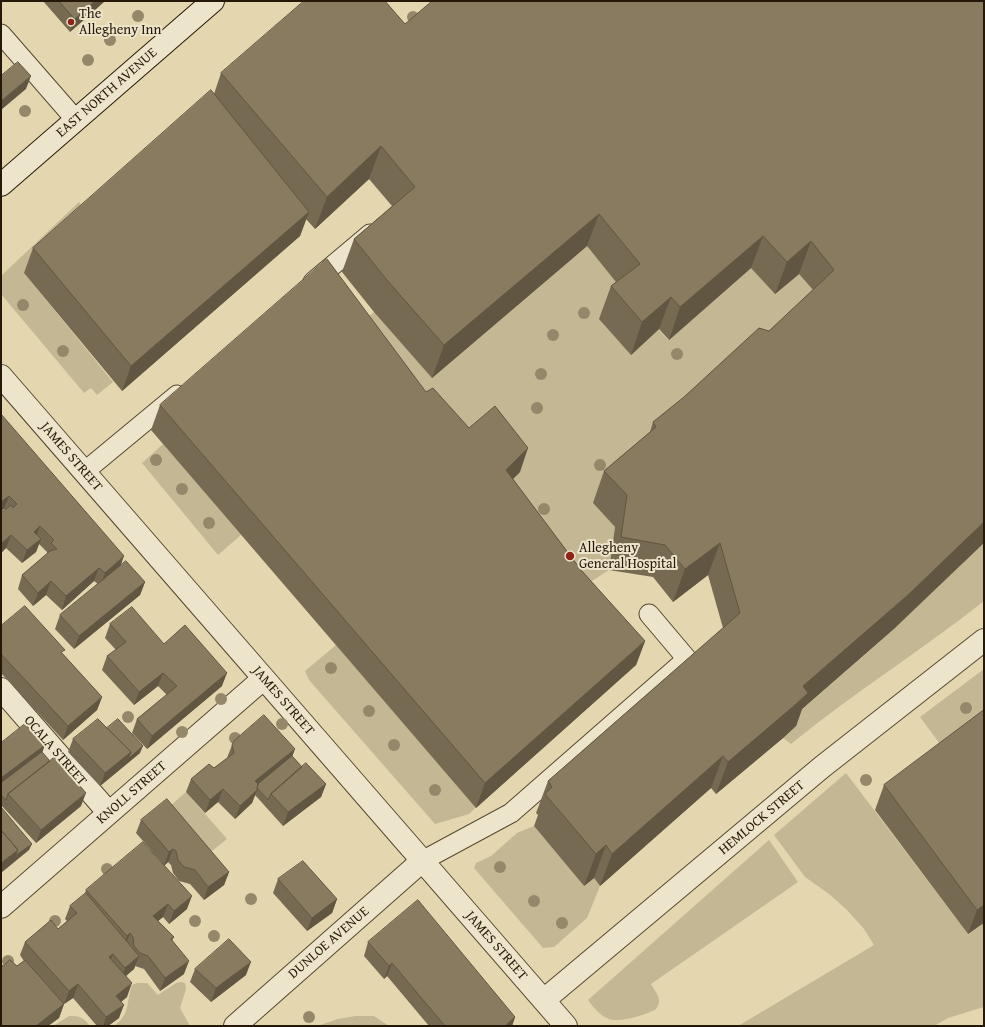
<!DOCTYPE html>
<html>
<head>
<meta charset="utf-8">
<style>
  body { margin:0 }
  #map { position:relative; width:985px; height:1027px; overflow:hidden; background:#e4d7af; font-family:"Gentium Book Plus",serif }
  canvas { display:block }
  .frame { position:absolute; inset:0; border:2px solid #261808; pointer-events:none }
</style>
</head>
<body>
<div id="map">
<canvas width="985" height="1027"></canvas>
<div class="frame"></div>
</div>
<script>
const g = document.querySelector('canvas').getContext('2d');
g.lineJoin = 'round';
function fillPath(path, color) {
  g.fillStyle = color;
  g.fill(path, 'evenodd');
}
function trace(path, color, width, dash) {
  g.strokeStyle = color;
  g.lineWidth = width;
  g.lineCap = dash ? 'butt' : 'round';
  g.setLineDash(dash || []);
  g.stroke(path);
}
function label(font, color, halo, rows, align = 'center') {
  g.font = font + ' "Gentium Book Plus",serif';
  g.lineWidth = 4;
  g.setLineDash([]);
  g.textBaseline = 'middle';
  g.strokeStyle = halo;
  g.fillStyle = color;
  for (const [text, x, y, turn = 0] of rows) {
    g.save();
    g.translate(x, y);
    g.rotate((+turn || 0) * Math.PI / 180);
    g.textAlign = isNaN(turn) ? turn : align;
    if (halo) g.strokeText(text, 0, 0);
    g.fillText(text, 0, 0);
    g.restore();
  }
}
const green = new Path2D(`
  M79 202 89 215 24 273 113 382 97 395 91 388 84 393 1 294V276Z
  M587 246 622 289 668 340 751 268 799 274 823 302 593 503 615 527 609 570 572 594 460 453 352 329 374 312Z
  M163 444 241 535 218 555 142 463Z
  M984 543V601C921 651 853 693 791 744L783 738 796 726 791 719 896 627Z
  M336 645 476 807 469 814 435 824 309 680 305 671Z
  M984 669V728L948 755 920 717Z
  M846 773 968 934 982 924 984 927V1007L948 1018 934 1026H738L874 945 864 929 847 910 829 894 805 877 774 835Z
  M186 792 227 839 202 859 162 813Z
  M534 826 584 886 594 878 600 886 587 918 554 947 543 948 474 868 476 863 491 856 517 833Z
  M769 840 798 882 651 984C656 993 664 1000 655 1010 644 1015 621 1023 609 1019 600 1016 593 1007 588 1000Z
  M181 982 185 983 186 989 180 1008 190 1026H114C131 1014 126 1001 132 985L137 983H147L158 995 176 983Z
  M69 1016C79 1016 84 1017 90 1026H53Z
  M355 1016H374L389 1026H317L338 1019Z`);
const service = new Path2D(`
  M1 34 76 120
  M313 282 370 234
  M84 472 177 395
  M422 861 511 813 687 659 649 614`);
const minor = new Path2D(`
  M1 376 566 1026
  M1 689 109 813
  M1 907 263 679
  M544 1000 822 767 984 640
  M235 1026 422 861`);
const secondary = new Path2D(`
  M1 185 213 1`);
const trees = [
  [138,16],
  [413,17],
  [110,40],
  [88,60],
  [25,111],
  [23,305],
  [584,313],
  [553,335],
  [63,351],
  [677,354],
  [541,374],
  [537,408],
  [156,460],
  [600,465],
  [182,489],
  [544,509],
  [209,523],
  [331,668],
  [221,699],
  [966,708],
  [369,711],
  [128,717],
  [282,724],
  [182,732],
  [235,738],
  [394,745],
  [866,780],
  [435,790],
  [500,867],
  [107,869],
  [251,899],
  [534,901],
  [55,921],
  [195,921],
  [562,923],
  [214,936],
  [8,961],
  [309,1017]
];
const wall = new Path2D(`
  M43 1H105L70 32Z
  M984 1 896 627 802 709 796 726 783 738 716 794 711 788 600 886 594 878 584 886 534 826 538 815 536 813 548 781 723 628 708 575 673 602 653 577 609 570 615 527 593 503 604 471 650 432 653 422 769 331 813 290 799 274 775 294 751 268 669 340 659 329 631 355 599 319 611 286 616 282 587 246 432 378 374 312 342 272 354 239 392 206 369 179 315 229 306 219 300 236 122 391 24 273 33 248 214 94 221 73 405 24Z
  M426 392 469 428 520 472 513 479 581 570 645 641 636 665 476 808 151 430 160 405Z
  M1 414 121 565 145 582 140 595 74 649 55 629 60 615 98 584 94 581 62 610 46 595 33 606 18 589 22 575 47 554V552L39 544 36 552 22 563 6 548 1 553V513L5 510 4 509Z
  M110 624 164 644 222 686 147 749 132 733 137 719 167 695 158 686 134 705 102 670 107 656 116 650 105 638Z
  M1 626 63 655 102 697 97 710 63 740 1 673Z
  M984 710V927L982 924 968 934 875 810 884 785Z
  M107 728 140 753 100 786 68 752 73 739Z
  M1 743 42 752 81 806 36 843 1 805Z
  M232 745 292 756 302 767 326 784 321 797 283 826 255 795 252 803 235 819 218 802 205 813 186 792 191 779 214 768 227 758Z
  M141 820 229 872 224 885 204 900 190 884 179 881 173 873 171 865 168 862 164 866 187 909 169 924 163 917 158 921 174 937 172 941 184 974 160 991 144 969 135 966 134 969 126 976 127 997 121 1002 119 1018 108 1026H97L73 998 64 1004 59 1018 48 1026H1L3 966H17L24 961 20 955 25 942 58 929 67 921 65 919 70 906 85 894 86 890 164 865 136 833Z
  M278 879 337 899 332 913 307 931 273 893Z
  M368 942 515 1017 512 1026H429L387 976 384 979 364 956Z
  M195 969 246 975 211 1002 190 982Z`);
const shadedWall = new Path2D(`
  M95 1H105L70 32 75 19Z
  M31 76 26 89 1 110V101Z
  M381 146 369 179 315 229 327 197Z
  M309 212 300 236 122 391 131 366Z
  M599 214 587 246 432 378 444 345Z
  M763 236 751 268 669 340 680 307Z
  M811 241 799 274 775 294 787 262Z
  M671 297 659 329 631 355 642 322Z
  M528 448 520 472 497 494 506 470Z
  M9 496 4 509 1 512V502Z
  M984 522V543L896 627 802 709 796 726 783 738 716 794 728 762 803 686Z
  M40 526 35 539 34 532Z
  M11 535 6 548 1 553V544Z
  M41 539 36 552 22 563 27 550Z
  M720 543 708 575 673 602 685 569Z
  M124 556 119 570 100 586 105 573Z
  M99 568 94 581 62 610 66 596Z
  M51 581 46 595 33 606 38 593Z
  M145 582 140 595 74 649 79 636Z
  M645 641 636 665 476 808 485 783Z
  M163 673 158 686 134 705 139 692Z
  M227 673 222 686 147 749 152 736Z
  M102 697 97 710 63 740 68 726Z
  M45 745 40 759 1 788V778Z
  M143 746 140 753 100 786 105 773 131 752Z
  M295 749 290 763 258 789 255 781Z
  M723 756 711 788 600 886 612 854Z
  M326 784 321 797 283 826 288 812Z
  M223 789 218 802 205 813 210 800Z
  M257 790 252 803 235 819 240 806Z
  M86 793 81 806 36 843 41 830Z
  M32 844 29 850 1 873V863L18 850Z
  M606 845 594 878 584 886 596 854Z
  M173 849 168 862 164 866 169 852Z
  M229 872 224 885 204 900 208 887Z
  M192 896 187 909 169 924 174 911Z
  M337 899 332 913 307 931 312 918Z
  M168 904 163 917 148 929 153 916Z
  M984 905V918L982 924 968 934 977 910Z
  M130 933 125 947 122 949 127 936Z
  M113 954 108 967 109 957Z
  M139 956 134 969 120 981 125 968Z
  M189 961 184 974 160 991 165 978Z
  M251 962 246 975 211 1002 216 988Z
  M392 963 387 976 384 979 389 966Z
  M132 983 127 997 111 1010 116 996Z
  M78 984 73 998 64 1004 69 991Z
  M64 1004 59 1018 48 1026H36Z
  M124 1005 119 1018 108 1026H103L106 1017Z
  M515 1017 512 1026H505Z`);
const building = new Path2D(`
  M59 1H95L75 19Z
  M304 1H385L405 24 432 1H984V522L908 595 803 686 808 693 795 705 728 762 723 756 612 854 606 845 596 854 545 794 552 787 548 781 740 613 720 543 685 569 665 545 621 537 627 495 604 471 656 427 653 422 684 397 759 328 769 331 834 270 811 241 787 262 763 236 680 307 671 297 642 322 611 286 640 264 599 214 444 345 386 279 354 239 415 187 381 146 327 197 221 73Z
  M18 62 31 76 1 101V76Z
  M211 90 309 212 131 366 33 248Z
  M327 259 426 392 433 388 469 428 495 406 528 448 506 470 581 570 645 641 485 783 160 405Z
  M1 414 124 556 105 573 99 568 66 596 51 581 38 593 22 575 50 551 57 549 51 543 54 540 40 526 34 532 41 539 27 550 11 535 1 544V513L11 505 13 508 17 504 9 496 1 502Z
  M126 561 145 582 79 636 60 615Z
  M25 606 65 650 61 652 102 697 68 726 1 654V626Z
  M132 607 164 644 185 625 227 673 152 736 137 719 177 686 163 673 139 692 107 656 126 642 110 624Z
  M984 710V905L977 910 884 785Z
  M264 715 295 749 255 781 258 784 257 790 240 806 223 789 210 800 191 779 209 764 214 768 234 753 232 745 234 741Z
  M98 719 131 752 105 773 73 739Z
  M118 719 143 746 128 759 131 752 107 728Z
  M25 724 45 745 1 778V743Z
  M42 752 50 761 8 794 6 800 1 795V783Z
  M292 756 302 767 271 794 268 800 257 788 258 784Z
  M55 757 86 793 41 830 8 794Z
  M306 763 326 784 288 812 271 794Z
  M167 799 229 872 208 887 195 870 184 867 178 860 176 851 173 849 169 852 141 820Z
  M1 807 32 844 15 856 18 850 1 830Z
  M1 830 18 850 1 863Z
  M143 842 192 896 174 911 168 904 153 916 174 937 171 939 189 961 165 978 148 956 140 953 134 946 133 937 130 933 127 936 86 890Z
  M303 861 337 899 312 918 278 879Z
  M86 893 139 956 125 968 113 954 109 957 132 983 116 996 124 1005 106 1017 78 984 69 991 25 942 51 920 58 929 77 913 70 906Z
  M418 900 515 1017 505 1026H445L392 963 389 966 368 942Z
  M229 939 251 962 216 988 195 969Z
  M10 960 17 966 25 960 64 1004 36 1026H1V964L3 966Z`);
const markers = [
  [71,22,4,"#8f2418"],
  [570,556,5,"#8f2418"]
];
const poiNames = [
  ["The",79,14],
  ["Allegheny Inn",79,30],
  ["Allegheny",579,548],
  ["General Hospital",579,564]
];
const streetNames = [
  ["EAST NORTH AVENUE",107,93,-41],
  ["JAMES STREET",71,457,49],
  ["JAMES STREET",283,701,49],
  ["OCALA STREET",55,751,49],
  ["KNOLL STREET",132,793,-41],
  ["HEMLOCK STREET",762,818,-40],
  ["DUNLOE AVENUE",329,943,-41],
  ["JAMES STREET",496,946,49]
];
fillPath(green, '#c4b793');
trace(service, '#564832', 21);
trace(minor, '#564832', 24);
trace(secondary, '#261808', 24);
trace(service, '#ede5cb', 19);
trace(minor, '#ede5cb', 22);
trace(secondary, '#ede5cb', 22);
g.fillStyle = '#95886a';
for (const [x, y] of trees) {
  g.beginPath();
  g.arc(x, y, 6, 0, 2 * Math.PI);
  g.fill();
}
fillPath(wall, '#766a52');
fillPath(shadedWall, '#605642');
fillPath(building, '#897b5f');
trace(building, '#605642', 1);
for (const [x, y, r, color] of markers) {
  const dot = new Path2D();
  dot.arc(x, y, r, 0, 2 * Math.PI);
  g.fillStyle = color;
  g.fill(dot);
  trace(dot, '#ede5cb', 1.5);
}
label('14px', '#261808', '#ede5cb', poiNames, 'left');
label('14px', '#261808', '#ede5cb', streetNames);
</script>
</body>
</html>
